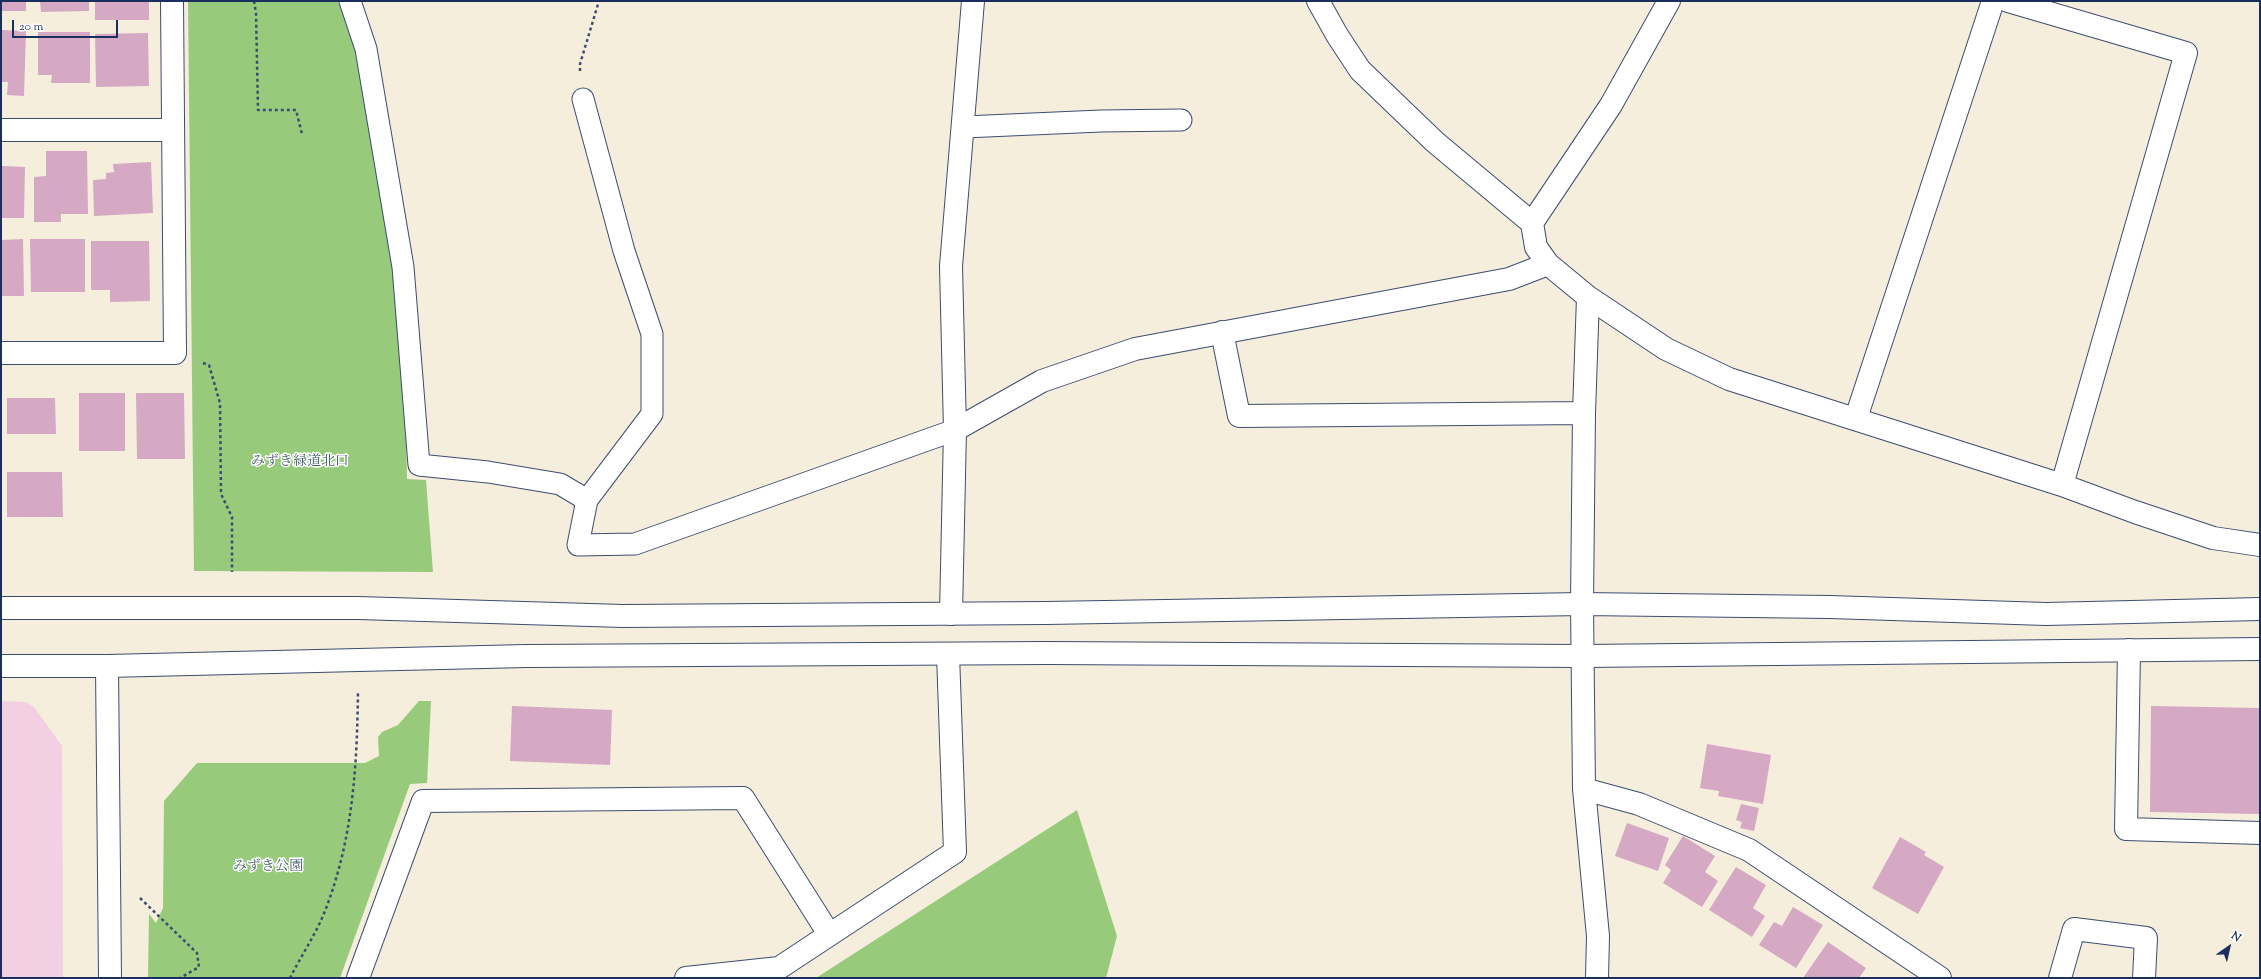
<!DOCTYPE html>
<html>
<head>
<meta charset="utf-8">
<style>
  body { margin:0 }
  #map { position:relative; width:2261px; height:979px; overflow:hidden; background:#f5eedc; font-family:"Sorts Mill Goudy",serif }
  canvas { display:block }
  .frame { position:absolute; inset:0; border:2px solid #1b2f5e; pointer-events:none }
  .north { position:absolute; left:2209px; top:927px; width:40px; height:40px; -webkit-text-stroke:3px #fff; paint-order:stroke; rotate:34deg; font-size:11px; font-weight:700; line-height:16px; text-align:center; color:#1b2f5e }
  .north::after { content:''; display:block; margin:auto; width:14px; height:18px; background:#1b2f5e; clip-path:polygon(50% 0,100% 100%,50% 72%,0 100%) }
  .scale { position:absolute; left:12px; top:20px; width:106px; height:18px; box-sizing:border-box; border:2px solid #1b2f5e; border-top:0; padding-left:5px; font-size:12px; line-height:14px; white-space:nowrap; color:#1b2f5e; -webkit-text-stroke:3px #fff; paint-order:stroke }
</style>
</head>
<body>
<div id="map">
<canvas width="2261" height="979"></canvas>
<div class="frame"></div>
<div class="north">N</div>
<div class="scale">20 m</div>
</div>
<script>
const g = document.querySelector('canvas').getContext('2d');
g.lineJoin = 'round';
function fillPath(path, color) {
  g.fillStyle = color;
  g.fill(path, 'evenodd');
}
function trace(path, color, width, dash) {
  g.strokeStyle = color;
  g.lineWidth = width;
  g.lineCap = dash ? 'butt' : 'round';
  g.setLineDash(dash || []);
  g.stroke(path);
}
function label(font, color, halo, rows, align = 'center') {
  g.font = font + ' "Sorts Mill Goudy","Noto Serif JP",serif';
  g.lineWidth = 3;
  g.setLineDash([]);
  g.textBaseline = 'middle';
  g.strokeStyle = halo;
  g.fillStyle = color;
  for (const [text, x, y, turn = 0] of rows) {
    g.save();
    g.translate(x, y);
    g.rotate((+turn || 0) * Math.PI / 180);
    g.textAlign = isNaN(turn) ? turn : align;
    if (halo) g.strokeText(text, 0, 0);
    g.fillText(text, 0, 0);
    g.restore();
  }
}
const built = new Path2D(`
  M1 701 26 702 34 707 62 746 63 978H1Z`);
const green = new Path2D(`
  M188 1H338L355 51 397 285 406 422 407 479 426 480 433 572 194 571Z
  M419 701H431L427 783 410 784 340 978H148L149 914 156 923 163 908 164 801 197 763H365L379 756 378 737 382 732 398 725Z
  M1077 810 1117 936 1106 978H816Z`);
const building = new Path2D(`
  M1 1H26V11H1Z
  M40 1H89V11L41 12Z
  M95 1H149V20H95Z
  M1 30 26 31 24 96 7 95 8 82H1Z
  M38 32H90V83H51L52 75H38Z
  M148 33 149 86 96 87 95 34Z
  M46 151H87L88 214H61V222H34V177L46 176Z
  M151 162 153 213 94 216 93 180 106 179V173L114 172 113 164Z
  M1 166 25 167 24 218H1Z
  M23 239 24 296H1V240Z
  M30 239H85V292H31Z
  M91 241H149L150 301 110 302V290H91Z
  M79 393H125V451H79Z
  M136 393H184L185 459H137Z
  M7 398H55L56 434H7Z
  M7 472H62L63 517H7Z
  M512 706 612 710 610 765 510 761Z
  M2151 706 2260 708V814L2150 812Z
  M1707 744 1771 755 1763 804 1718 796 1719 791 1700 788Z
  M1741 804 1759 808 1754 831 1740 828 1742 822 1736 820Z
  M1627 823 1669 838 1658 871 1615 856Z
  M1683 836 1715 856 1705 872 1718 881 1702 907 1663 883 1671 870 1665 865Z
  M1900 837 1926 852 1924 855 1944 867 1918 914 1872 888Z
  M1736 867 1766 885 1753 908 1765 916 1752 937 1709 910Z
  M1793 907 1823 925 1796 968 1759 945 1774 922 1782 926Z
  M1828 942 1866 968 1859 978H1803Z`);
const path = new Path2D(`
  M254 1 256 13 258 110H296L302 134
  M580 71V64L599 1
  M203 363 209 365 220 403 221 494 232 517V572
  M140 898 197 953 199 967 180 978
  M290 978C301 956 316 934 325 911 353 839 357 767 358 691`);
const lane = new Path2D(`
  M350 1 366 49 403 267 419 465 488 472 560 484 587 500
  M583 99 624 251 652 334V414L587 500 578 545 635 544 955 430
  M964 127 1101 121 1181 120`);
const street = new Path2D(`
  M1318 1 1337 35 1360 70 1435 142 1532 223
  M1669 1 1611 105 1532 223 1536 247 1548 264 1588 297 1666 349 1729 379 2062 485 2135 512 2213 538 2260 545
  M2008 1 2186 53 2062 485
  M1 130H173
  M1588 297 1584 413 1582 604 1584 789 1598 936 1597 978
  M1222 332 1239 416 1584 413
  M1 353H175L172 1
  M1856 418 1993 1
  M955 430 951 266 973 1
  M951 614 955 430 1042 381 1135 349 1509 279 1548 264
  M2129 650 2126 829 2260 833
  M1584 789 1639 804 1749 850 1940 978
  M358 978 423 801 743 798 829 934
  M686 978 779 968 955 852 948 654
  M2060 978 2074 929 2146 938 2144 978`);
const secondary = new Path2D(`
  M1 608H358L623 616 1046 613 1582 604 1830 607 2046 614 2260 609
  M1 666H107L526 656 1047 653 1583 656 2260 649
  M107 666 110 978`);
const parkNames = [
  ["みずき緑道北口",300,463],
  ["みずき公園",268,868]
];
fillPath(built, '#f2cfe2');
fillPath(green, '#97cb7b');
fillPath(building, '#d5a8c4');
trace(lane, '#3c4c71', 23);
trace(street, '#3c4c71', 24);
trace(secondary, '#3c4c71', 24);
trace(path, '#3c4c71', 2.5, [3, 3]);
trace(lane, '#fff', 21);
trace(street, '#fff', 22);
trace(secondary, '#fff', 22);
label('14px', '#405e67', '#fff', parkNames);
</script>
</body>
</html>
